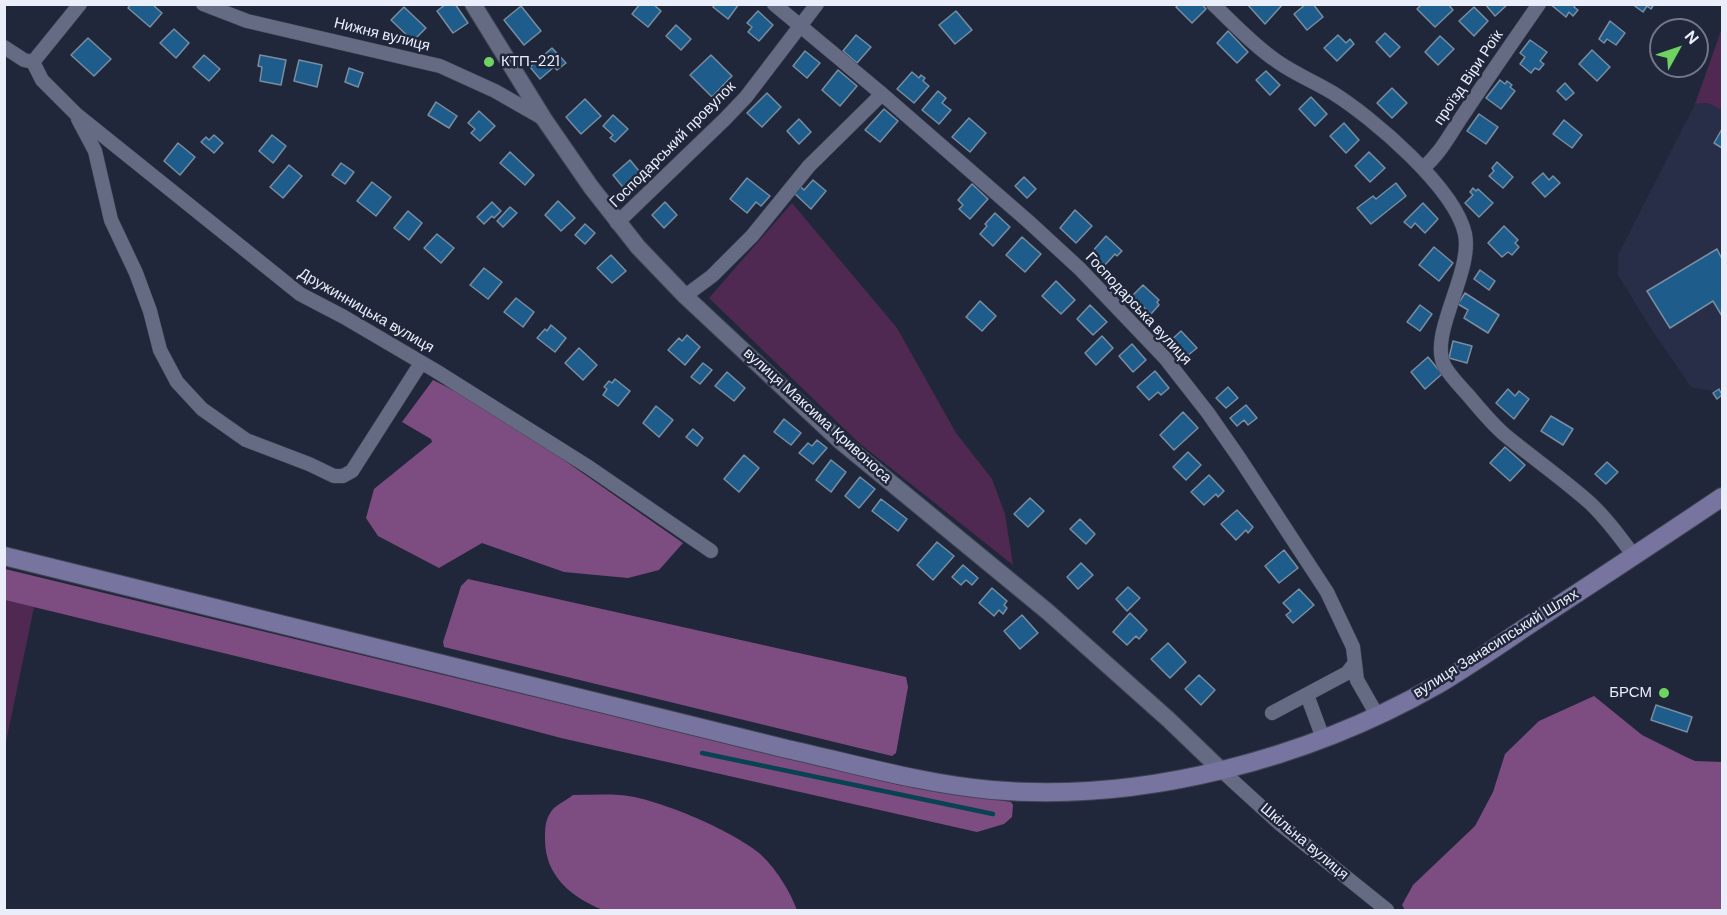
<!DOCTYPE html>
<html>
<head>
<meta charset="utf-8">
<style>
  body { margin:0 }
  #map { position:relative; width:1727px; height:915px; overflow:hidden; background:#21273a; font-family:"DM Sans",sans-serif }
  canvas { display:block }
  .frame { position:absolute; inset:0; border:6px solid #eaeefb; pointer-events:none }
  .north { position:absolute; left:1649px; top:18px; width:60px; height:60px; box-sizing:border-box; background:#21273a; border:2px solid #717787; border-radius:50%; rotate:50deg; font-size:16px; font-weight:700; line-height:24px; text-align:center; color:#eaeefb }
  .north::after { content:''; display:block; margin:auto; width:21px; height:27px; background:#6ed360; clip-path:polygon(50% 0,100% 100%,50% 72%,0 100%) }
</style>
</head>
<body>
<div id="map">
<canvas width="1727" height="915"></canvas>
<div class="frame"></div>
<div class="north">N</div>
</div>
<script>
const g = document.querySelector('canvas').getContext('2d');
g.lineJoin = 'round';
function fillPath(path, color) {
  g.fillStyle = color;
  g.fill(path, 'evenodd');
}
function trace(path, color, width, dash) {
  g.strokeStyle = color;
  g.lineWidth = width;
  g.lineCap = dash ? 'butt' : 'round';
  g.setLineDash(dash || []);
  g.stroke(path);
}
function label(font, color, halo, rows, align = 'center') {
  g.font = font + ' "DM Sans",sans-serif';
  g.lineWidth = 5;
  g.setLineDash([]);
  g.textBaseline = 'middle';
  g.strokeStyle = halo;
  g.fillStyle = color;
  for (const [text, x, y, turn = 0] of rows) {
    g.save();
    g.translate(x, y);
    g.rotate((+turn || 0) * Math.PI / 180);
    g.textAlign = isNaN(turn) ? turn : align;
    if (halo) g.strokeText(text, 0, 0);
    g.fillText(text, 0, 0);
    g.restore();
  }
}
const built = new Path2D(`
  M1707 103 1722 110V393L1691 387 1650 327 1618 275V255L1695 104Z`);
const green = new Path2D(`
  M1722 28V110L1707 103 1695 104Z
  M792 203 897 328 956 433 992 479 1005 514 1013 565 858 442 709 298Z
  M5 600 34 607 5 747Z`);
const forest = new Path2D(`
  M433 380 492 410 683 543 659 570 628 578 564 572 482 543 439 568 378 536 366 518 374 489 432 442 431 439 402 422Z
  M5 569 899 785 1011 802 1013 805 1012 817 1004 824 977 832 561 738 433 704 5 600Z
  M468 579 906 677 908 687 896 753 892 756 444 647 443 642 461 586Z
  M1594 696 1642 735 1686 757 1695 761 1722 762V910H1405L1402 905 1413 885 1475 826 1493 792 1505 754 1539 721Z
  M573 795C588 795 604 794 619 795 655 797 731 830 759 853 775 867 790 891 797 910H603C571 897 545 876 545 839 545 827 545 819 553 809 558 804 567 800 573 795Z`);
const stream = new Path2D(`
  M702 753 993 814`);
const building = new Path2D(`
  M131 4H152L162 13 150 27 128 8Z
  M446 4H455L468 23 453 33 437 11Z
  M640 4H653L661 11 648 27 632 14Z
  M715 4H739L728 19 713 7Z
  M1179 4H1202L1206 9 1192 23 1176 7Z
  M1247 4H1283L1265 24Z
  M1306 4H1313L1323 17 1307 30 1294 14Z
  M1422 4H1448L1453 10 1435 27 1417 9Z
  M1485 4H1508L1495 16Z
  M1550 4H1576L1574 7 1578 10 1573 16 1569 12 1566 17Z
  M1632 4H1654L1651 9 1647 6 1643 12Z
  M521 6 541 31 524 45 504 20Z
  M404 7 426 28 413 41 391 20Z
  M1474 7 1488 21 1474 36 1459 21Z
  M758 11 773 25 759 41 748 32 752 27 747 23Z
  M956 11 972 30 955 44 939 25Z
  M1610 21 1625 33 1616 45 1607 39 1604 43 1599 39Z
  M676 25 691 39 681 50 666 36Z
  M174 29 189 43 176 58 160 43Z
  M1228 31 1248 52 1237 63 1217 43Z
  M1385 33 1400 47 1390 57 1376 42Z
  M856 35 871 47 857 63 843 51Z
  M1338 35 1346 43 1350 39 1354 44 1337 61 1324 48Z
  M1440 36 1454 49 1438 65 1425 52Z
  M88 38 111 59 94 76 71 55Z
  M1530 40 1547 52 1540 61 1544 64 1539 70 1535 68 1531 73 1520 64 1525 57 1520 53Z
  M552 48 566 63 557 70 554 67 540 79 530 67Z
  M1592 50 1610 67 1597 81 1579 64Z
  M805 51 820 63 807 78 793 66Z
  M204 55 220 69 209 81 193 67Z
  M260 55 286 60 281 85 260 81 262 67 258 66Z
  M711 55 732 76 712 97 690 75Z
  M299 60 322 65 317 87 294 81Z
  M349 68 363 73 358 87 345 82Z
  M838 70 857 86 840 106 822 90Z
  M1266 71 1280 85 1270 95 1256 80Z
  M912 72 919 78 921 75 925 78 923 81 929 86 914 103 897 89Z
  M1500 80 1505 84 1507 81 1512 85 1510 87 1515 91 1501 109 1486 98Z
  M1565 83 1574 93 1566 100 1557 91Z
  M1392 88 1407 103 1392 118 1377 103Z
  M938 91 946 98 942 103 951 110 939 124 922 110Z
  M767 93 781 107 762 127 747 113Z
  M1311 97 1327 114 1315 126 1299 109Z
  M585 99 601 116 581 134 566 117Z
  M436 102 457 116 449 128 428 115Z
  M884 109 898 121 880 142 865 130Z
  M479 111 495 126 480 141 471 133 475 129 468 123Z
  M1479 114 1498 127 1486 144 1467 131Z
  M613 115 628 129 615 142 610 138 613 135 603 126Z
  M969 118 986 133 970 152 952 137Z
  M799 119 811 132 799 144 787 131Z
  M1564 120 1582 135 1572 148 1553 134Z
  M1344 123 1359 140 1346 153 1330 136Z
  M1722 129V148L1714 143Z
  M214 135 223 143 214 153 201 142 206 137 209 140Z
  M272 135 286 146 273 163 259 151Z
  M178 143 195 157 180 175 164 161Z
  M510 152 534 175 525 185 500 163Z
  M1369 152 1385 168 1370 182 1355 166Z
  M630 160 643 176 626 191 613 175Z
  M1497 162 1513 177 1503 188 1489 176 1494 171 1492 168Z
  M341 163 354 172 345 184 332 175Z
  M289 165 302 176 283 198 270 187Z
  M1543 173 1549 180 1553 176 1560 183 1545 197 1532 183Z
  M1024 177 1036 189 1027 198 1015 186Z
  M747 178 770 196 761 206 756 202 747 213 730 199Z
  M813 180 826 191 811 209 794 193 800 186 804 190Z
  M372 182 391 197 376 216 357 201Z
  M1396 183 1406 196 1371 224 1357 208 1373 196 1376 199Z
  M972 184 988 199 970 219 959 209 963 205 958 200Z
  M1473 188 1476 191 1478 189 1493 203 1479 217 1465 203 1473 195 1470 192Z
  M558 201 575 218 561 231 545 215Z
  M492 202 501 211 494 218 492 216 484 224 477 217Z
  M665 202 677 215 664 228 652 215Z
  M1423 203 1438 219 1425 233 1415 223 1411 228 1404 222Z
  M510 207 517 213 503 227 497 221Z
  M1075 210 1092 226 1076 243 1060 228Z
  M408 211 422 223 409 240 394 228Z
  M995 213 1010 227 993 246 980 234 987 226 985 224Z
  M585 224 595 233 585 244 575 235Z
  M1504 226 1518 240 1515 243 1519 247 1512 255 1508 252 1502 257 1488 243Z
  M437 234 454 248 441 263 424 248Z
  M1106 236 1122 251 1117 256 1115 254 1104 266 1090 254Z
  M1022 237 1041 254 1025 272 1006 255Z
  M1434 247 1453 263 1439 281 1419 265Z
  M1717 249 1722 259V316L1713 301 1670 328 1647 291Z
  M611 255 626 271 612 283 597 268Z
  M484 268 502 282 488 299 470 285Z
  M1480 270 1495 281 1489 290 1474 279Z
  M1056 281 1075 300 1061 314 1042 296Z
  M1143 285 1159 300 1157 302 1159 305 1151 314 1132 296Z
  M1465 293 1499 315 1488 333 1464 318 1468 310 1458 304Z
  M516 298 534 312 523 327 504 312Z
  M980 301 996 316 982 331 966 317Z
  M1090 305 1107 322 1093 335 1077 319Z
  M1420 305 1432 314 1420 331 1407 322Z
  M551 325 566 338 555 352 537 338 545 329 547 331Z
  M1181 331 1197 348 1187 356 1183 351 1178 356 1167 344Z
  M687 335 700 347 685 365 668 350 679 338 682 341Z
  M1102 336 1113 348 1096 365 1085 353Z
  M1453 341 1472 346 1467 363 1449 358Z
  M1132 344 1146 360 1133 372 1119 356Z
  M579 348 597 365 583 380 565 363Z
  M1428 357 1442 374 1425 389 1411 372Z
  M703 363 712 370 700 384 691 377Z
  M1155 371 1169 388 1161 395 1158 392 1149 400 1137 387Z
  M727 372 745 388 734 401 715 386Z
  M615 379 630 391 618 406 603 395 607 389 604 387 609 381 612 383Z
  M1228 387 1238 398 1226 408 1216 398Z
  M1508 389 1515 396 1519 391 1529 399 1514 419 1496 403Z
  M1719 389 1722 395 1717 399 1713 393Z
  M1246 405 1257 418 1248 425 1244 420 1237 426 1230 418Z
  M656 406 673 420 659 437 643 423Z
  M1183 412 1198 428 1174 450 1160 435Z
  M1551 416 1573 429 1563 445 1541 431Z
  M784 419 801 433 791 445 774 432Z
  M693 429 703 438 697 446 686 437Z
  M817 440 827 448 813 464 799 453 808 443 812 446Z
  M1505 447 1525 465 1510 481 1490 463Z
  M1188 452 1201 465 1186 480 1173 467Z
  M744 455 759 468 739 492 724 479Z
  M831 460 846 472 831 492 816 480Z
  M1607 462 1618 472 1606 484 1595 474Z
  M1209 475 1224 491 1218 497 1216 494 1204 505 1191 492Z
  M860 477 875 489 859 508 845 496Z
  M1030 498 1044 511 1028 527 1014 514Z
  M881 499 907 519 898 531 872 511Z
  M1237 510 1253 527 1248 533 1246 530 1236 540 1221 524Z
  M1080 519 1095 534 1086 544 1070 529Z
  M937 542 954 556 933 580 917 565Z
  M1284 550 1298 568 1279 583 1265 566Z
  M1081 563 1093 575 1078 589 1067 577Z
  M963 565 978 578 972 585 966 580 961 585 952 577Z
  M1128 587 1140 598 1127 611 1116 599Z
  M992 588 1007 601 1004 605 1007 608 1003 614 999 610 994 616 979 603Z
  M1299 589 1314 605 1293 623 1286 615 1291 611 1283 603Z
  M1130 613 1147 630 1139 639 1136 636 1127 645 1113 632Z
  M1022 615 1038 633 1020 649 1004 631Z
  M1168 643 1186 662 1170 678 1151 659Z
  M1199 675 1215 690 1201 705 1185 689Z
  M1656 705 1692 717 1687 732 1651 720Z`);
const minor = new Path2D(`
  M203 4 247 21 440 66 495 91 544 119
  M774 4 882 94 1029 222 1080 269 1165 358 1208 413 1240 459 1327 592 1353 647 1357 680 1377 715
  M1213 4C1234 24 1254 46 1278 62 1295 74 1315 82 1333 93 1373 118 1455 188 1465 234 1473 273 1427 336 1445 367 1451 377 1460 386 1468 395 1480 409 1491 423 1505 435 1533 458 1563 479 1590 503 1607 519 1620 537 1634 556
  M4 47 24 60 33 62 42 80 76 114 300 294 344 317 436 371 587 466 711 551
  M33 62 80 4
  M78 119 95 151 111 220 136 273 150 311 160 350 177 382 202 409 246 440 309 464 334 476H343L352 471 421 363
  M1423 168C1442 152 1451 132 1465 112 1489 76 1514 40 1539 4
  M617 223 725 119 746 97 817 4
  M685 296 712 276 752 236 809 166 882 94
  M1307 695 1323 738
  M1272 713 1347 673 1354 664
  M1222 771 1280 824 1387 910`);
const tertiary = new Path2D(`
  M473 4 544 119 591 187 638 247 685 296 839 440 1048 612 1169 720 1222 771`);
const secondary = new Path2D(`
  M4 556 787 749C855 764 923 784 992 790 1142 803 1307 759 1437 685 1474 663 1509 638 1544 615 1603 576 1663 537 1722 497`);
const markers = [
  [489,62,6,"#6ed360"],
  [1664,693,6,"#6ed360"]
];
const streetNames = [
  ["Нижня вулиця",382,35,14],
  ["проїзд Віри Роїк",1469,78,-56],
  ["Господарський провулок",673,145,-45],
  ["Господарська вулиця",1138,309,47],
  ["Дружинницька вулиця",366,311,30],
  ["вулиця Максима Кривоноса",817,416,42],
  ["вулиця Занасипський Шлях",1496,644,-32],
  ["Шкільна вулиця",1304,842,40]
];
const poiNames = [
  ["КТП-221",501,62],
  ["БРСМ",1652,693,"right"]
];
fillPath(built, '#282e48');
fillPath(green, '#4f2952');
fillPath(forest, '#7d4d81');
trace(stream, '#094250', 4.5);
fillPath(building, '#1e5c8b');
trace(building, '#788d9f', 1.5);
trace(minor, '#414555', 15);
trace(tertiary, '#414555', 18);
trace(secondary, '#414555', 20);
trace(minor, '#646b82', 14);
trace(tertiary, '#646b82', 16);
trace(secondary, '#7874a0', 18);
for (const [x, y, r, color] of markers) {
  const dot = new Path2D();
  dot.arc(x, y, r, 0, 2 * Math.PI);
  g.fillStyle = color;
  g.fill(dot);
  trace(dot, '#21273a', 2);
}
label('15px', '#eaeefb', '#21273a', streetNames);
label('15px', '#eaeefb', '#21273a', poiNames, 'left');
</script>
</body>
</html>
